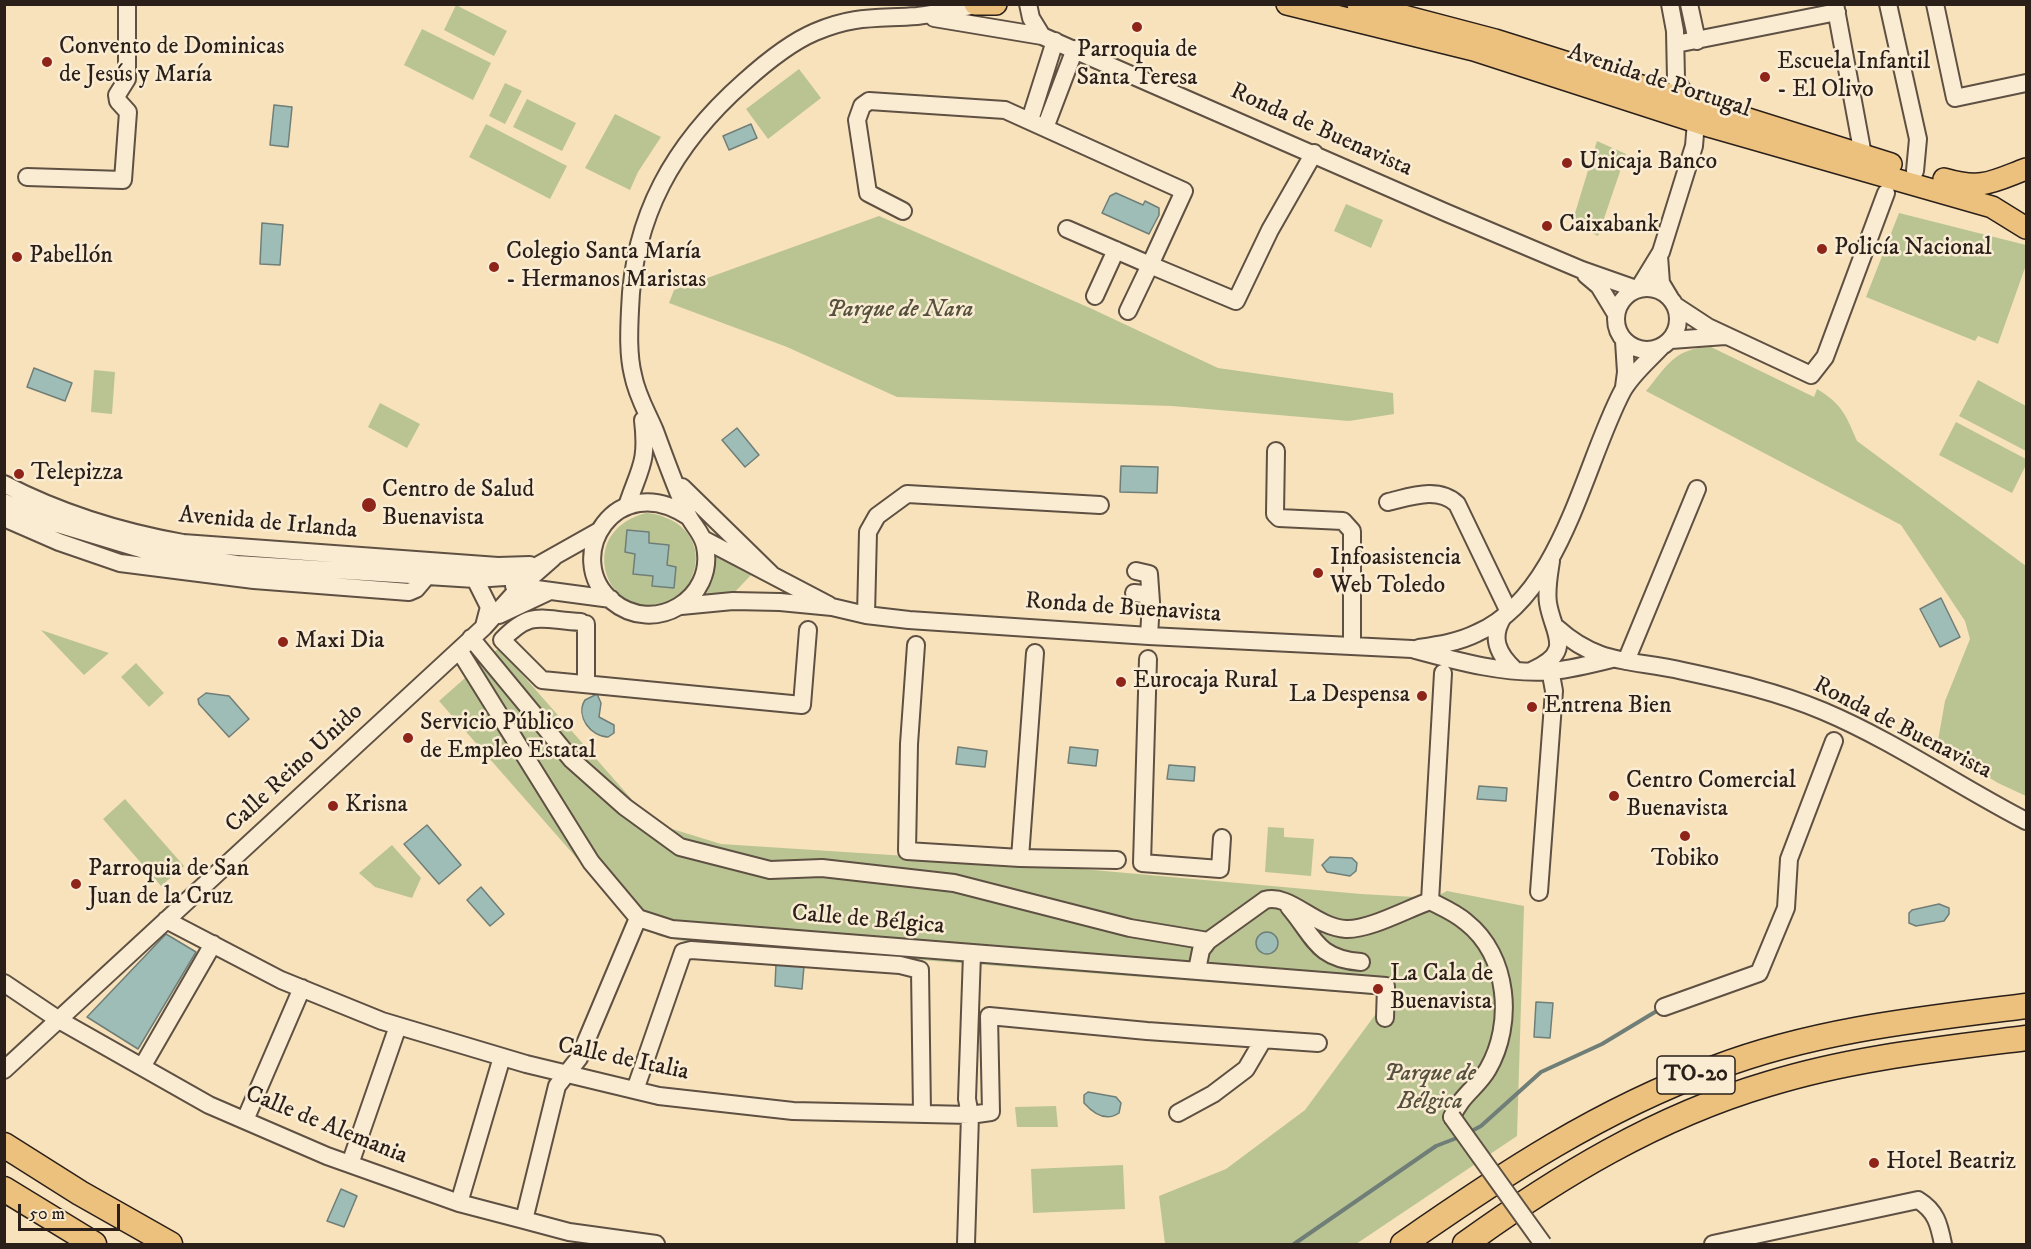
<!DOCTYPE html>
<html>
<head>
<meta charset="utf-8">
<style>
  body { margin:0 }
  #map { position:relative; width:2031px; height:1249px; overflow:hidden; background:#f8e2bb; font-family:"IM FELL DW Pica",serif }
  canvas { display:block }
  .frame { position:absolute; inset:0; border:6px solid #2a1f19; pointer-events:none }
  .scale { position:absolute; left:18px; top:1204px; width:102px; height:27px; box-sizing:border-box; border:3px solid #2a1f19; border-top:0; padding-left:8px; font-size:18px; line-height:21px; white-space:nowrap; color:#2a1f19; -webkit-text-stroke:4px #faecd3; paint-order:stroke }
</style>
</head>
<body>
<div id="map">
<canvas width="2031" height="1249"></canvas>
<div class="frame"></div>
<div class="scale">50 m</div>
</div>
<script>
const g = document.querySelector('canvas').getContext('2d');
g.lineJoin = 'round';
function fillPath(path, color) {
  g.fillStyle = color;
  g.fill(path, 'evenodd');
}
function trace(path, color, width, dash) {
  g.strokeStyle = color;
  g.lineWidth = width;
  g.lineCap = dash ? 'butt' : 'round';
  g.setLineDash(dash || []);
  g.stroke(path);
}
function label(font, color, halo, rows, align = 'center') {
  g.font = font + ' "IM FELL DW Pica",serif';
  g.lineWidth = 5;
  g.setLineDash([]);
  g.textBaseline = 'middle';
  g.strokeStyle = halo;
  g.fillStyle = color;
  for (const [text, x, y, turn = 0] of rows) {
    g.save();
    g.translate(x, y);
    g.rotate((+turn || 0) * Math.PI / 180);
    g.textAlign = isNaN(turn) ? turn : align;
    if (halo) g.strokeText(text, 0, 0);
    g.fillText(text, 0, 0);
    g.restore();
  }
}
const green = new Path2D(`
  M456 5 507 31 494 56 444 30Z
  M422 29 491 63 473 100 404 65Z
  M799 69 821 98 768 139 746 109Z
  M505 83 522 91 505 124 489 116Z
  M527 99 576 123 562 151 513 127Z
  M615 114 661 137 638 172 630 190 585 168Z
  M486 124 567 166 550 199 469 157Z
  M1597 141 1626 154 1598 236 1572 223Z
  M1346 204 1383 220 1371 248 1334 231Z
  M1899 213 2026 245V265L1998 344 1978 336 1975 341 1866 297Z
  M879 216 1090 308 1218 368 1393 393 1394 414 1349 421 1172 406 897 397 787 347 669 303 674 290Z
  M1711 347 1814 397 1817 389C1842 404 1846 415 1857 441L2026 566V796L1998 783 1937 746 1945 701 1970 639 1965 621 1901 525 1646 391C1668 365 1674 348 1711 347Z
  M94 370 115 372 112 414 91 412Z
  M1978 380 2026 406V451L1959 416Z
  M380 403 420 424 407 448 368 427Z
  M1956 422 2026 459V465L2012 493 1939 455Z
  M646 513C683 516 709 546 689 583 685 592 678 598 669 601 610 629 570 533 646 513ZM649 532 648 543 666 565 676 567 652 586 653 576 633 574 635 553Z
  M715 551 753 573 731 596 704 598 713 579Z
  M41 630 109 653 84 675Z
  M499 648 634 802 666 827 721 844 1015 863 1361 894 1433 898 1447 891 1524 906 1517 1136 1356 1244H1165L1159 1196 1226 1169 1305 1110 1389 996 687 942 659 936 631 920 439 701Z
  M136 663 164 693 149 707 121 677Z
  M125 799 184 866 161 886 103 819Z
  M1268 827 1284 828V837L1314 839 1311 876 1265 872Z
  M392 845 421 878 412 898 375 887 359 873Z
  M1056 1106 1058 1127H1017L1015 1107Z
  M1123 1165 1125 1209 1033 1213 1031 1169Z`);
const water = new Path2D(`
  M274 105 292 107 288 147 270 145Z
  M751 124 757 138 729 150 723 136Z
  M1116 193 1143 205 1145 201 1159 208V215L1149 234 1102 213 1110 196Z
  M262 223 283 225 280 265 260 264Z
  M34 368 72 383 65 401 27 387Z
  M737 428 759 455 745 467 722 440Z
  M1121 466 1158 467 1157 493 1120 492Z
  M627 530 649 532V543L669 545 667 565 676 567 674 588 652 586 653 576 633 574 635 554 625 552Z
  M1941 598 1960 637 1940 647 1920 609Z
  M206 693 229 696 249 719 229 737 199 704 198 699Z
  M597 694 601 703 599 717 614 725V733L608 737C591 737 575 716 585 700Z
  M958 747 987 751 985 767 956 764Z
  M1070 747 1098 750 1096 766 1068 763Z
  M1169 765 1195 767 1194 781 1167 779Z
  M1479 786 1507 788 1506 801 1477 799Z
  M427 825 461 865 439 884 404 844Z
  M1330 857 1352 858 1357 863 1356 871 1350 876 1327 872 1322 865Z
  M481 887 504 914 490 926 467 900Z
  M1939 904 1949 908V914L1944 921 1916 926 1909 923V913L1912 910Z
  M1256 943a11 11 0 1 1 22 0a11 11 0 1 1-22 0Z
  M166 934 196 952 138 1049 87 1017Z
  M776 964 804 966 802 989 775 986Z
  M1536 1002 1553 1003 1550 1038 1534 1037Z
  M1088 1092 1116 1097 1121 1103 1119 1113C1106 1122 1093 1113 1084 1103V1095Z
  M341 1189 357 1196 344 1227 327 1221Z`);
const stream = new Path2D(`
  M1468 1133 1481 1126 1541 1072 1602 1044 1660 1009
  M1294 1244 1436 1146 1462 1136`);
const minor = new Path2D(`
  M1028 4 1031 18 1042 36
  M1689 4 1697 41
  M1835 4 1863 155
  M1888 4 1918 139 1915 171
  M1935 4 1955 98 2026 83
  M934 18 1042 36 1447 213 1582 270 1636 289
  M1676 44 1837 12
  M1030 120 1055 41
  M1045 128 1075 49
  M27 177 123 180 128 112 118 101 117 95 127 79V4
  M903 211 868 193 857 120 862 106 869 101 1005 110 1184 191 1150 265 1067 229
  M1659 256 1661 283 1670 298
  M1586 275 1599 286 1616 314
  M1616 319a31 31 0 1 1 62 0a31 31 0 1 1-62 0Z
  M1639 288 1661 252 1694 146 1696 122 1689 101 1676 79 1675 31 1670 4
  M1095 296 1116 250
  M1676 306 1708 327 1811 375 1825 357 1886 193
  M1128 311 1150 265 1236 301 1270 230 1314 153
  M1671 340 1725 336
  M1624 387 1626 372 1624 341
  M1276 451 1275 514 1279 518 1343 521 1352 531V646
  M4 484C60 513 121 532 183 543L498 566 530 565
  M682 487 771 574
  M4 502 48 521 151 552 237 564 475 579 519 576 599 531
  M1388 502C1410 497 1438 486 1457 504L1509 612
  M627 506C640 467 648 463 643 420
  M689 517C616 467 561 558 612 601 654 636 716 599 705 546 702 532 692 525 687 513 675 486 665 458 655 431 647 412 637 396 633 375 628 355 629 331 630 310 633 216 674 144 744 82 765 63 789 43 815 32 855 15 877 19 917 16 937 14 957 8 976 5
  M4 518 59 542 120 563 254 580 409 592 416 589 427 576
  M703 539 829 605
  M1136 571 1149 574 1151 602
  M475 579 489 607 484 626
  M514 586 611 599
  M1134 593 1144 594 1151 602 1149 636
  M681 606 733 601 780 602 832 607 866 615 909 620 1149 636 1412 649C1456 661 1506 675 1553 671 1572 669 1592 664 1612 659
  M499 615 548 592
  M866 615 868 532 877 516 907 494 1100 505
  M1503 617C1490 638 1498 654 1514 669
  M581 622C540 620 532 609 502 640L542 680 802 705 808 630
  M586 624V684
  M1557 628C1599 666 1632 659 1683 671 1730 681 1778 692 1823 711 1894 741 1958 786 2026 821
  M471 638 571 759 625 807 680 847 770 870 822 868 954 883 1130 928 1208 941
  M916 645 909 744 907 851 1020 858
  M1419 648C1439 645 1459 642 1477 633 1561 596 1583 467 1622 392 1631 375 1648 361 1661 347
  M459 650 591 862 638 918 672 929 1386 986 1385 1018
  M1035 653 1020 858 1117 860
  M1148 659 1142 863 1220 869 1222 838
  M1626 661 1697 489
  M1533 670C1575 651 1553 634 1548 603 1546 589 1549 575 1551 561
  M1539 892 1554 691 1552 680
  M1430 901 1443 673
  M1289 907C1314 936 1316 959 1361 962
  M166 920 281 980 382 1021 526 1064 659 1096 793 1111 970 1115 966 1244
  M972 954 967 1099 970 1115 991 1112 989 1016 1147 1031 1318 1043
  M1197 970 1201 950 1208 941 1265 900C1290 893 1314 927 1346 929 1369 930 1407 909 1430 901 1442 907 1456 913 1466 922 1509 956 1514 1024 1488 1069 1477 1088 1462 1094 1452 1117
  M4 983 59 1020 209 1105 327 1156 459 1203 524 1220 569 1232 656 1244
  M1664 1007 1759 973 1786 908 1789 859 1834 741
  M142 1067 213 944
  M4 1070 484 627 520 587 553 558
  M635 1090 683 952 691 950 900 965 920 970 922 1113
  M1178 1113 1213 1094 1246 1069 1263 1040
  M245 1120 302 988
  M350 1164 398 1026
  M459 1203 502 1057
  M524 1220 557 1086 579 1058 638 918
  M1713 1244 1918 1200C1936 1211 1939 1224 1943 1244`);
const major = new Path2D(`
  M975 4H996
  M1287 4 1474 50 1712 127 1992 207 2026 228
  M1358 4 1495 40 1689 101
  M1697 103 1891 164
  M1944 179C1982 190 1992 182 2026 169`);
const highway = new Path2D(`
  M4 1145 80 1193 170 1244
  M4 1189 94 1244
  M1403 1244C1502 1175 1600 1110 1715 1068 1815 1030 1921 1019 2026 1006
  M1465 1244C1558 1177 1656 1117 1768 1084 1852 1058 1939 1049 2026 1038`);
const minorBridge = new Path2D(`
  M1452 1117 1543 1244`);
const markers = [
  [1137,27,6,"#8f2418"],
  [47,62,6,"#8f2418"],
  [1765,77,6,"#8f2418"],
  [1567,163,6,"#8f2418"],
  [1547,226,6,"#8f2418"],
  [1822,249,6,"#8f2418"],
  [17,257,6,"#8f2418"],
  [494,267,6,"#8f2418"],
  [19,474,6,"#8f2418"],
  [369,505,8,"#8f2418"],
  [1318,573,6,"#8f2418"],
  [283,642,6,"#8f2418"],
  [1121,682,6,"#8f2418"],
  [1422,696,6,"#8f2418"],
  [1532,707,6,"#8f2418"],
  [408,738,6,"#8f2418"],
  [1614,796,6,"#8f2418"],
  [333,806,6,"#8f2418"],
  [1685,836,6,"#8f2418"],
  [76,884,6,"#8f2418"],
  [1378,989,6,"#8f2418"],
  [1874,1163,6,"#8f2418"]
];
const shields = [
  [1696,1075,78]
];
const shieldNames = [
  ["TO-20",1696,1075]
];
const poiNames = [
  ["Convento de Dominicas",59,48],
  ["de Jesús y María",59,76],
  ["Parroquia de",1137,51,"center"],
  ["Santa Teresa",1137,79,"center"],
  ["Escuela Infantil",1777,63],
  ["- El Olivo",1777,91],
  ["Unicaja Banco",1579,163],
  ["Caixabank",1559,226],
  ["Policía Nacional",1834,249],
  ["Colegio Santa María",506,253],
  ["- Hermanos Maristas",506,281],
  ["Pabellón",29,257],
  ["Telepizza",31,474],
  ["Centro de Salud",382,491],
  ["Buenavista",382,519],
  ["Infoasistencia",1330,559],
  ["Web Toledo",1330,587],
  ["Maxi Dia",295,642],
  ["Eurocaja Rural",1133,682],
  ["La Despensa",1410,696,"right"],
  ["Entrena Bien",1544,707],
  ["Servicio Público",420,724],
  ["de Empleo Estatal",420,752],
  ["Centro Comercial",1626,782],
  ["Buenavista",1626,810],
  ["Krisna",345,806],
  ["Tobiko",1685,860,"center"],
  ["Parroquia de San",88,870],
  ["Juan de la Cruz",88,898],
  ["La Cala de",1390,975],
  ["Buenavista",1390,1003],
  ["Hotel Beatriz",1886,1163]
];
const streetNames = [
  ["Avenida de Portugal",1659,82,18],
  ["Ronda de Buenavista",1321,131,24],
  ["Avenida de Irlanda",268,524,5],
  ["Ronda de Buenavista",1123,609,4],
  ["Ronda de Buenavista",1902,729,27],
  ["Calle Reino Unido",295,769,-43],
  ["Calle de Bélgica",868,921,5],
  ["Calle de Italia",623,1060,12],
  ["Calle de Alemania",326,1126,22]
];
const parkNames = [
  ["Parque de Nara",900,311],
  ["Parque de",1430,1075],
  ["Bélgica",1430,1103]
];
fillPath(green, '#bac493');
fillPath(water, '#9fbdb7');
trace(water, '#707e78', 1.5);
trace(stream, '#707e78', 4);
trace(minor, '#5e5042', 20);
trace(major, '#2a1f19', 24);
trace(highway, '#2a1f19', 27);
trace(minor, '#faecd3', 16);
trace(major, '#ecc17e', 21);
trace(highway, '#ecc17e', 24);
trace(minorBridge, '#5e5042', 20, []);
trace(minorBridge, '#faecd3', 16);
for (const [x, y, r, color] of markers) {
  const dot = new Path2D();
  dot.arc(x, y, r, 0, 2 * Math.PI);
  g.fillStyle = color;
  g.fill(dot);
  trace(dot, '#faecd3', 2);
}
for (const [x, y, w] of shields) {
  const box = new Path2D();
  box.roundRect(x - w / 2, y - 19, w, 38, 4.5);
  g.fillStyle = '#faecd3';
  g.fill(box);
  trace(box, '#2a1f19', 1.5);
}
label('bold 22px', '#2a1f19', null, shieldNames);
label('24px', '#2a1f19', '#faecd3', poiNames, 'left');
label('24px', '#2a1f19', '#faecd3', streetNames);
label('italic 24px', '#55513e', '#faecd3', parkNames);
</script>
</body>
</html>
